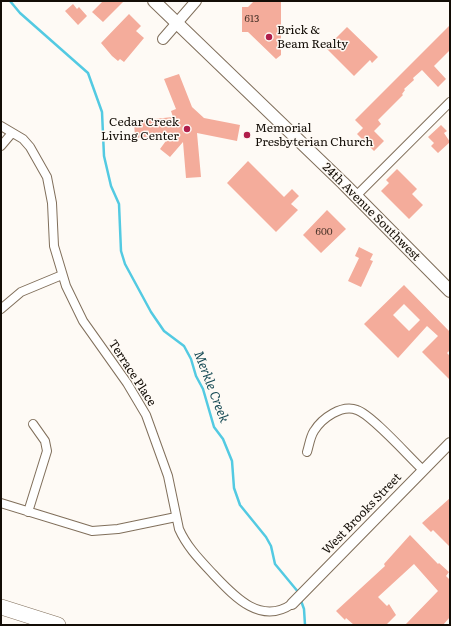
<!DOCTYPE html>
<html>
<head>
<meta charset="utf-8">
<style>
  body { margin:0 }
  #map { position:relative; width:451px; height:626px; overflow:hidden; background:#fefaf5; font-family:Literata,serif }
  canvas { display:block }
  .frame { position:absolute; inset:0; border:2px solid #130d06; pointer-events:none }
</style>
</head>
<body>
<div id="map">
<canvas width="451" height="626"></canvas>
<div class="frame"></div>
</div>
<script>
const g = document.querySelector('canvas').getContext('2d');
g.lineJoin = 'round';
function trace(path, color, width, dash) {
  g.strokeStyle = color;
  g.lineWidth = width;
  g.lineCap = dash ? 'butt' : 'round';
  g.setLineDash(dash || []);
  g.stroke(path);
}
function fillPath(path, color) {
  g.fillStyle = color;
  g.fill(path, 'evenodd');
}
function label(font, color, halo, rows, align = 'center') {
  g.font = font + ' Literata,serif';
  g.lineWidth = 3;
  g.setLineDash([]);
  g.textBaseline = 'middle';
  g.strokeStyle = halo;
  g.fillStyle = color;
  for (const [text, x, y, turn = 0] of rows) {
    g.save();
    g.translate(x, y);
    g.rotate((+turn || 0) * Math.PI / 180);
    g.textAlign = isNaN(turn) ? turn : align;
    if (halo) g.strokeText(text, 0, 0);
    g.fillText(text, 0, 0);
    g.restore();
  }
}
const stream = new Path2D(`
  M10 1 20 13 88 73 102 112 104 156 111 186 119 204 121 251 125 264 151 312 164 331 184 346 191 359 196 376 203 389 214 427 223 439 232 461 234 488 240 505 266 537 271 546 275 564 299 593
  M300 598 304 609 305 625`);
const building = new Path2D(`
  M103 1H124L103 22 92 12Z
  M254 1H281V55L276 59 248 32H242V7H248Z
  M73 4 77 9 79 7 87 16 78 25 65 11Z
  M129 14 141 26 136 31 144 38 124 62 120 59 118 61 112 56 101 43Z
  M450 25V50L434 66 446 79 438 87 422 70 413 78 414 80 404 89 405 90 402 94 403 95 378 120 381 124 374 131 384 141 374 151 357 134 363 128 355 120Z
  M347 27 378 57 372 63 370 60 354 76 326 48Z
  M179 74 192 107 204 118 240 125 237 141 197 133 201 177 186 178 183 142 170 157 160 149 171 134 135 138 134 121 173 117 171 111 176 109 164 79Z
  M441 125 447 131 444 133 450 142 438 153 431 146 434 143 428 137Z
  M248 161 284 197 292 189 299 196 291 204 298 210 276 232 227 183Z
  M397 169 417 189 412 194 423 205 409 219 381 191 389 183 386 180Z
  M327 210 346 229 321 253 303 235Z
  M359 247 373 254 370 260 373 261 361 287 348 281 359 258 355 256Z
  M404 285 450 332V350L447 353 450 356V380L422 352 438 336 427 326 398 358 364 324ZM404 304 420 320 409 331 393 315Z
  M450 498V547L433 530 431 532 422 523Z
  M410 535 438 564 439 563 449 572 446 576 450 580V617L443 625H405L438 591 414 564 378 597 387 606 389 604 396 615 386 625H354L346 618 345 620 336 611 385 566 384 564Z`);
const minor = new Path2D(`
  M1 126 23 139 30 147 47 177 52 203 54 246 66 286 83 321 127 383 146 415 168 476 179 529C187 547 200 560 213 574 233 595 260 626 292 604
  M1 146 12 133
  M356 196 450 102
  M1 309 21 292 62 275
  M307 452C309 446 310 437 314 431 322 418 342 404 357 410 372 415 409 457 423 470
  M1 503 92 531 118 529 176 517
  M28 512 47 451 45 441 33 424`);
const tertiary = new Path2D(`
  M163 39 196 1
  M292 604 450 443`);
const secondary = new Path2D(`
  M154 1 343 183 450 291`);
const motorway = new Path2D(`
  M1 607 58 625`);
const markers = [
  [269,37,4,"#b01e4b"],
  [187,129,4,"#b01e4b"],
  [247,135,4,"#b01e4b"]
];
const numberNames = [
  ["613",252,19],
  ["600",324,232]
];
const poiNames = [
  ["Brick &",277,30],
  ["Beam Realty",277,44],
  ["Cedar Creek",179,122,"right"],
  ["Living Center",179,136,"right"],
  ["Memorial",255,128],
  ["Presbyterian Church",255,142]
];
const streetNames = [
  ["24th Avenue Southwest",371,212,45],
  ["Terrace Place",132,373,57],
  ["West Brooks Street",362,514,-46]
];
const waterNames = [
  ["Merkle Creek",211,387,69]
];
trace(stream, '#53cae2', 2.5);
fillPath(building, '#f4ac9b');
trace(minor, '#806f5b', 10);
trace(tertiary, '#806f5b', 12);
trace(secondary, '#806f5b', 14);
trace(motorway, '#806f5b', 16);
trace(minor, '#fff', 8);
trace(tertiary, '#fff', 10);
trace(secondary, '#fff', 12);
trace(motorway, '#fff', 15);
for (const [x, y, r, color] of markers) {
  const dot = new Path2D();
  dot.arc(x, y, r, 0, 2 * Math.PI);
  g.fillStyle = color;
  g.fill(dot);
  trace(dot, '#fefaf5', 1.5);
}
label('10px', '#4b352b', null, numberNames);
label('12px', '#130d06', '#fefaf5', poiNames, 'left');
label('12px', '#130d06', '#fefaf5', streetNames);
label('italic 13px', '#174b55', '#fefaf5', waterNames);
</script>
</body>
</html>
